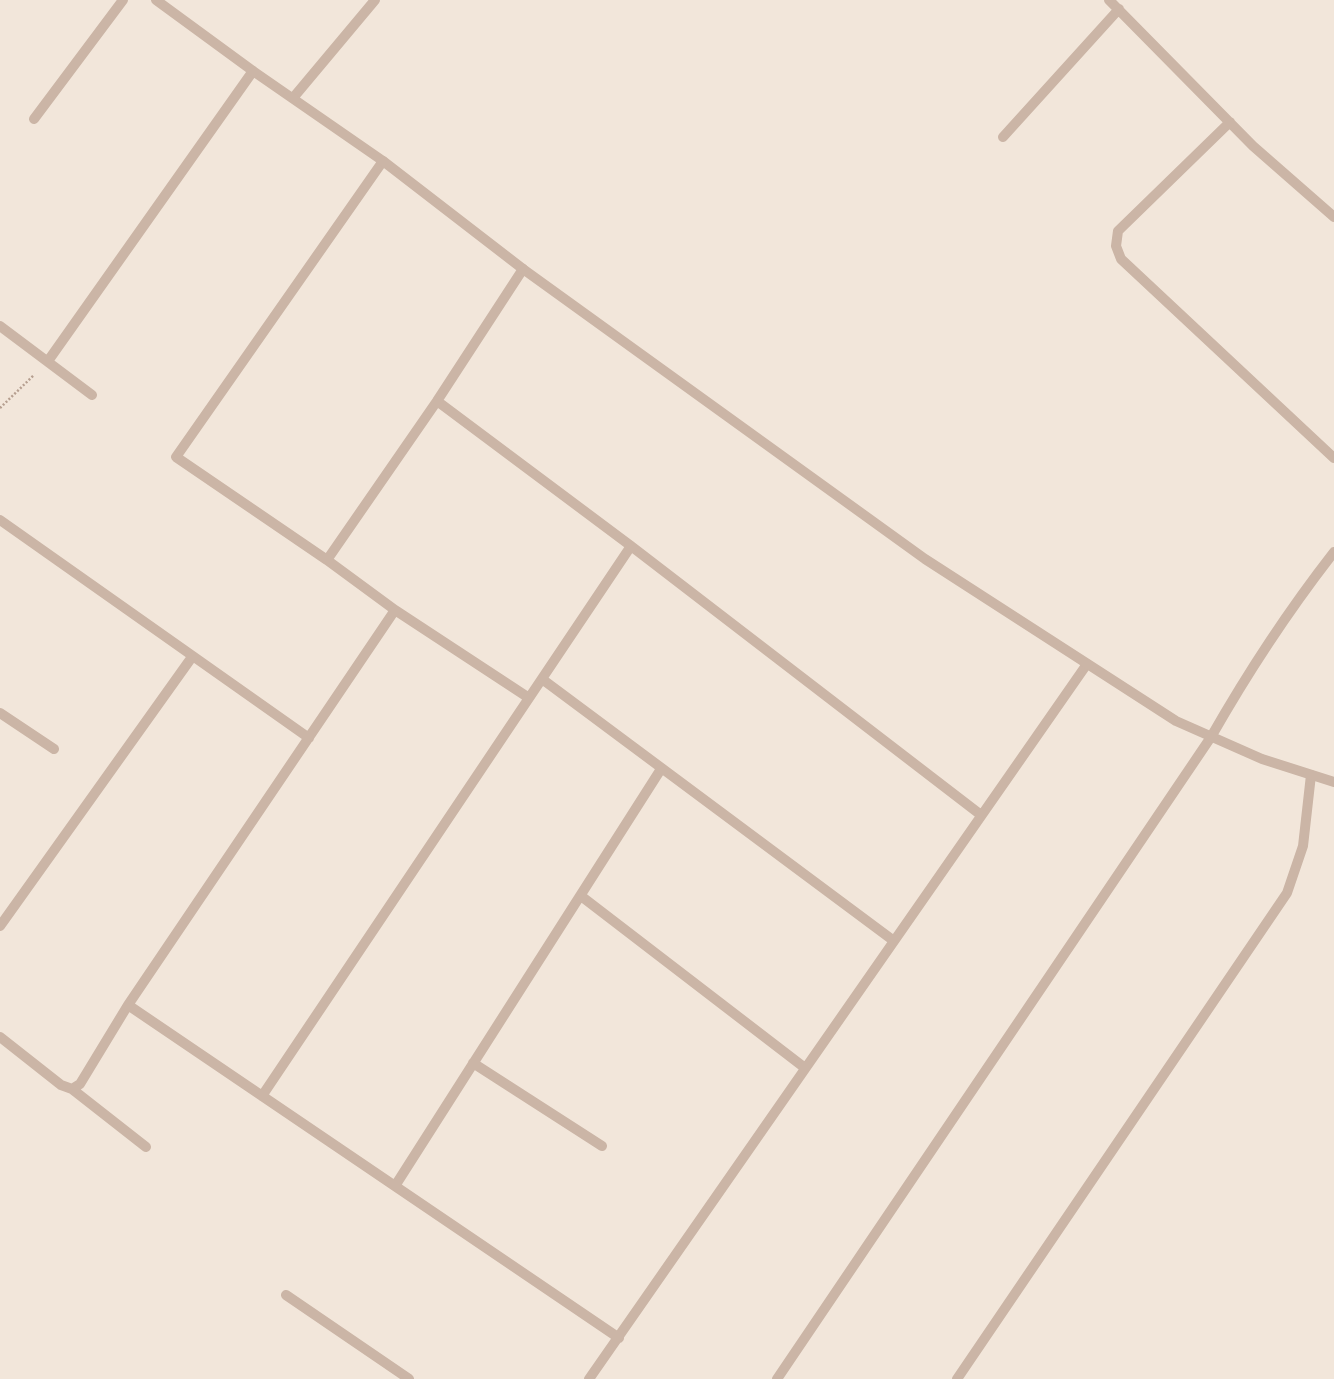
<!DOCTYPE html>
<html>
<head>
<meta charset="utf-8">
<style>
  body { margin:0 }
  canvas { display:block; background:#f2e6da }
</style>
</head>
<body>
<canvas width="1334" height="1379"></canvas>
<script>
const g = document.querySelector('canvas').getContext('2d');
g.lineJoin = 'round';
function trace(path, color, width, dash) {
  g.strokeStyle = color;
  g.lineWidth = width;
  g.lineCap = dash ? 'butt' : 'round';
  g.setLineDash(dash || []);
  g.stroke(path);
}
const path = new Path2D(`
  M0 408 34 375`);
const minor = new Path2D(`
  M1109 0 1253 146 1334 217
  M293 98 375 0
  M34 119 123 0
  M1230 122 1118 231 1116 246 1121 259 1334 458
  M1003 137 1119 9
  M383 161 176 457 327 560 395 610 529 698
  M0 326 92 395
  M48 361 253 71
  M437 401 631 546 981 815
  M0 520 309 738
  M327 560 437 401 523 269
  M542 679 894 941
  M0 713 54 749
  M581 896 805 1068
  M0 926 192 657
  M128 1005 619 1338
  M0 1037 61 1085 72 1089 80 1084 128 1005 395 610
  M473 1063 602 1146
  M72 1089 146 1147
  M262 1096 631 546
  M395 1186 661 769
  M286 1295 409 1379
  M589 1379 1087 664
  M777 1379 1211 737C1248 672 1288 611 1334 552
  M957 1379 1287 893 1303 846 1311 775`);
const tertiary = new Path2D(`
  M156 0 253 71 383 161 523 269 925 559 1176 721 1262 759 1334 782`);
trace(path, '#b69f90', 2.5, [2, 2]);
trace(minor, '#cbb5a6', 10);
trace(tertiary, '#cbb5a6', 10);
</script>
</body>
</html>
